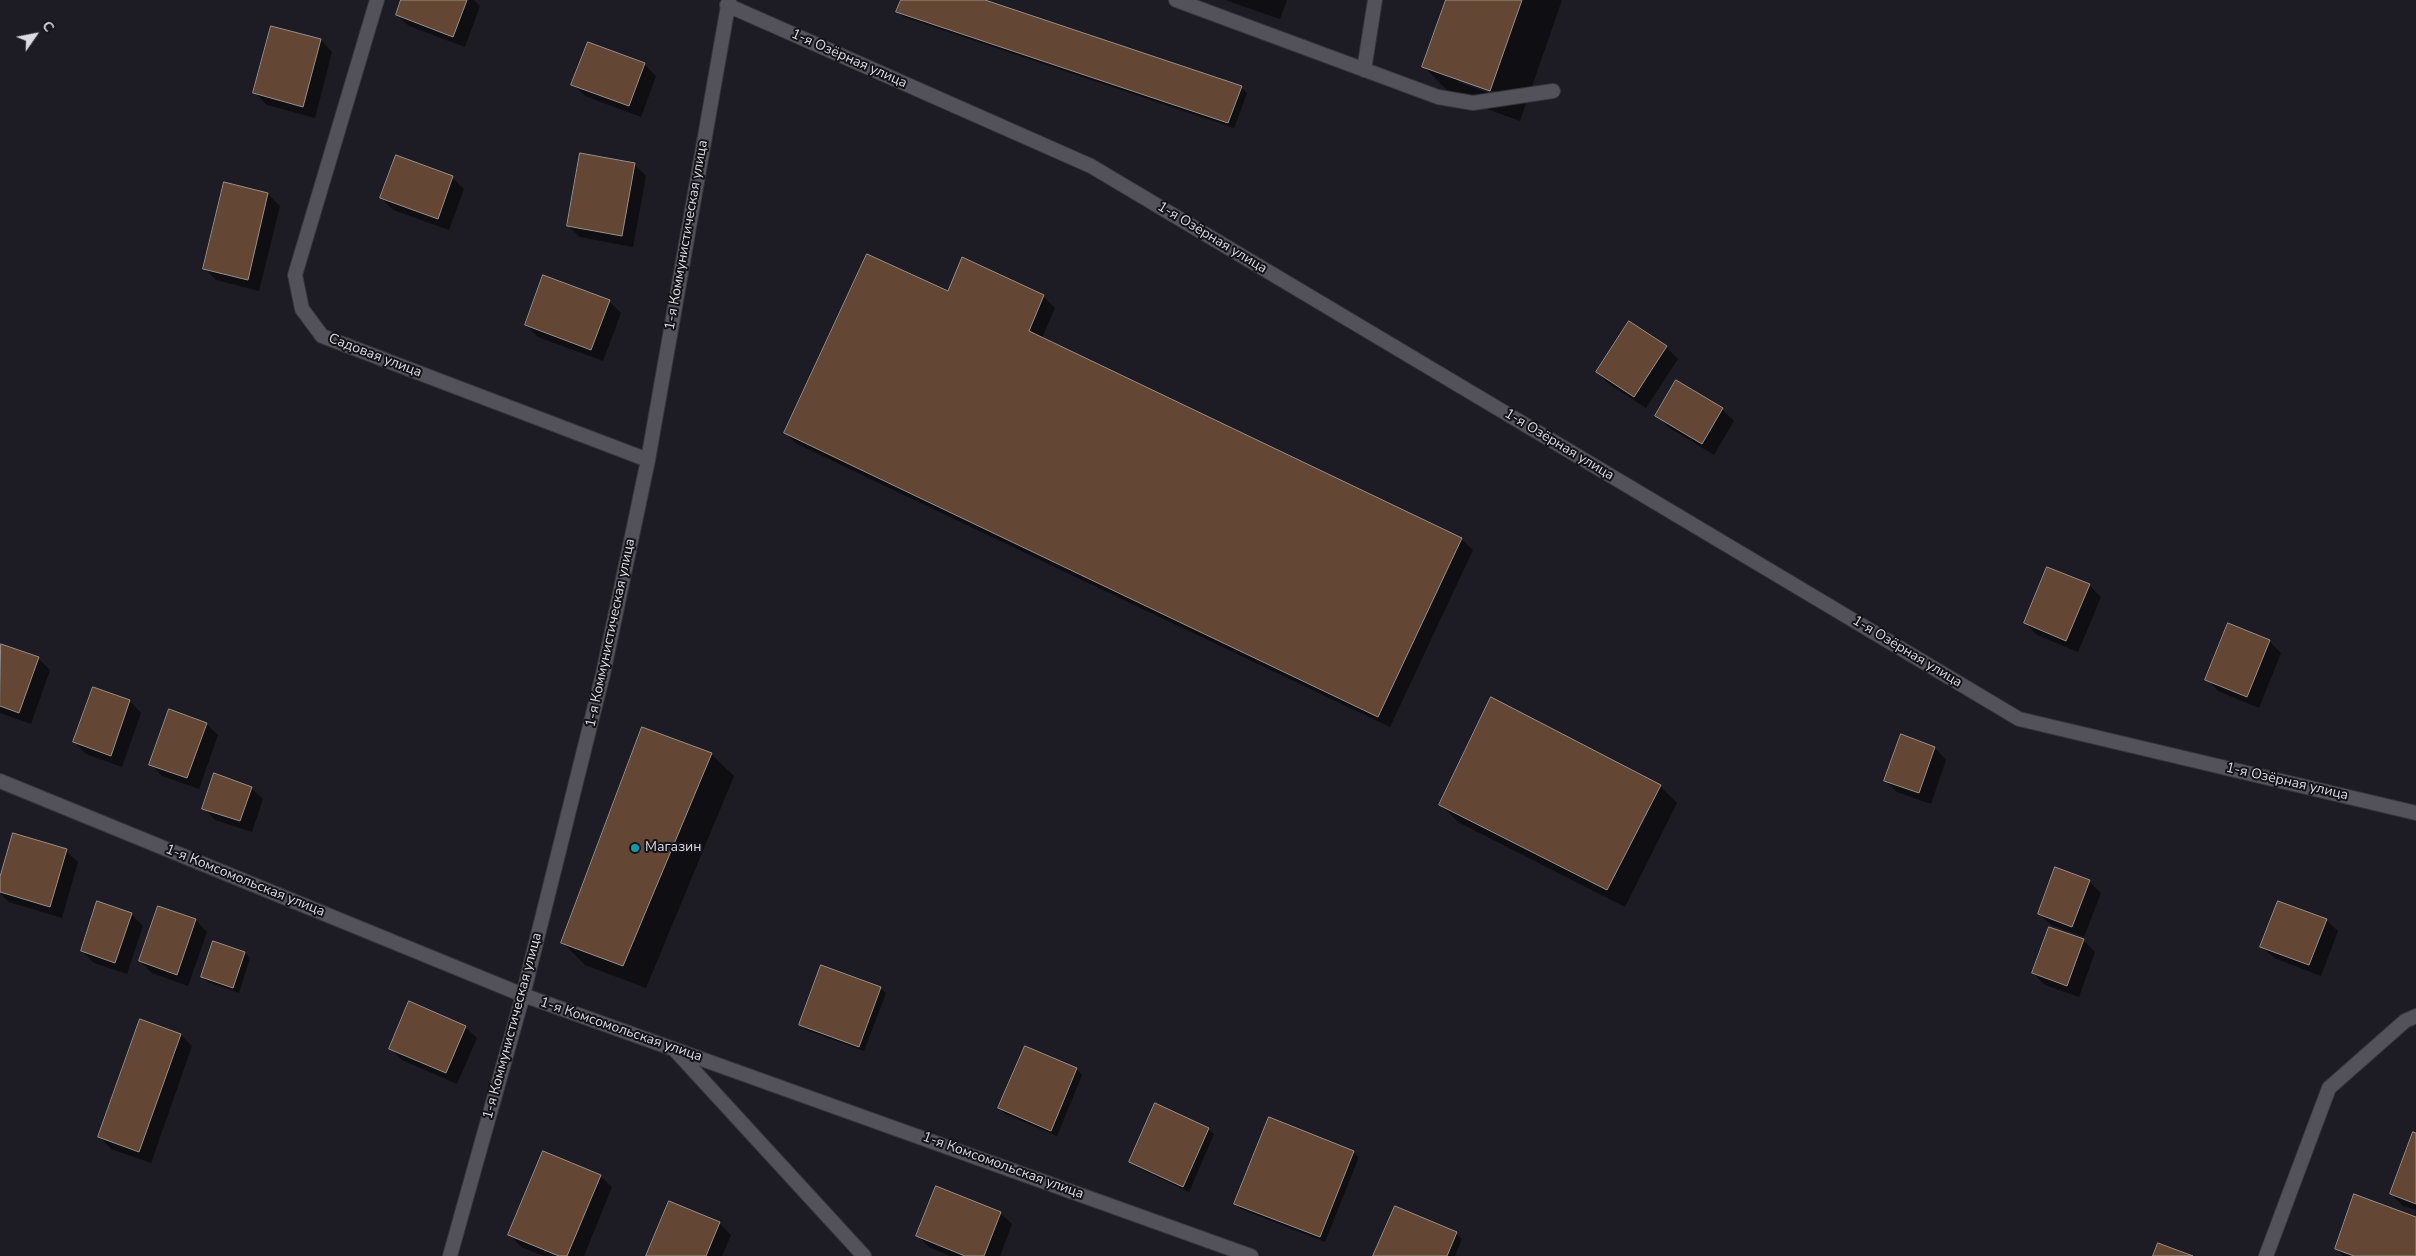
<!DOCTYPE html>
<html>
<head>
<meta charset="utf-8">
<style>
  body { margin:0 }
  #map { position:relative; width:2416px; height:1256px; overflow:hidden; background:#1d1b23; font-family:"Nunito Sans",sans-serif }
  canvas { display:block }
  .north { position:absolute; left:10px; top:10px; width:50px; height:50px; -webkit-text-stroke:4px #141219; paint-order:stroke; rotate:57deg; font-size:14px; font-weight:700; line-height:20px; text-align:center; color:#dcdbe1 }
  .north::after { content:''; display:block; margin:auto; width:18px; height:22px; background:#dcdbe1; clip-path:polygon(50% 0,100% 100%,50% 72%,0 100%) }
</style>
</head>
<body>
<div id="map">
<canvas width="2416" height="1256"></canvas>
<div class="north">С</div>
</div>
<script>
const g = document.querySelector('canvas').getContext('2d');
g.lineJoin = 'round';
function fillPath(path, color) {
  g.fillStyle = color;
  g.fill(path, 'evenodd');
}
function trace(path, color, width, dash) {
  g.strokeStyle = color;
  g.lineWidth = width;
  g.lineCap = dash ? 'butt' : 'round';
  g.setLineDash(dash || []);
  g.stroke(path);
}
function label(font, color, halo, rows, align = 'center') {
  g.font = font + ' "Nunito Sans",sans-serif';
  g.lineWidth = 4;
  g.setLineDash([]);
  g.textBaseline = 'middle';
  g.strokeStyle = halo;
  g.fillStyle = color;
  for (const [text, x, y, turn = 0] of rows) {
    g.save();
    g.translate(x, y);
    g.rotate((+turn || 0) * Math.PI / 180);
    g.textAlign = isNaN(turn) ? turn : align;
    if (halo) g.strokeText(text, 0, 0);
    g.fillText(text, 0, 0);
    g.restore();
  }
}
const shadow = new Path2D(`
  M403 0H474L480 6 465 47 409 26 397 15Z
  M902 0H981L1241 87 1247 93 1234 128 904 17 898 12Z
  M1225 0H1287L1280 19Z
  M1447 0H1562L1520 121 1454 97 1424 67ZM1458 79 1496 92 1495 95 1458 82Z
  M321 40 332 52 315 118 267 105 255 93Z
  M644 64 656 76 641 117 585 96 573 84Z
  M634 164 646 176 633 247 580 237 568 226Z
  M452 178 464 189 449 230 393 210 381 198Z
  M224 184 268 194 280 206 259 291 216 280 205 268Z
  M949 293 1043 296 1055 308 1042 338 1461 539 1473 550 1390 727 797 444 785 433Z
  M609 301 621 313 603 361 538 337 526 325Z
  M1629 323 1666 347 1678 359 1646 408 1609 384 1597 372Z
  M1722 409 1734 421 1714 455 1668 427 1657 415Z
  M2089 585 2101 597 2078 652 2037 635 2026 623Z
  M2229 625 2270 642 2281 653 2259 708 2218 691 2207 679Z
  M2 646 38 658 50 670 31 724 0 713Z
  M130 701 141 713 122 767 86 754 74 742Z
  M206 724 218 735 199 789 162 776 151 764Z
  M1902 736 1935 748 1946 760 1931 804 1897 792 1885 781Z
  M711 754 734 776 646 988 585 965 562 942Z
  M1660 786 1677 803 1625 907 1458 822 1440 804Z
  M251 788 263 799 252 832 215 820 204 808Z
  M66 851 78 862 62 918 9 902 0 893V881Z
  M2089 881 2101 893 2084 937 2051 925 2040 914Z
  M159 908 196 920 207 932 188 986 152 973 140 961Z
  M131 914 143 926 127 974 94 963 82 951Z
  M2326 920 2338 931 2321 976 2274 958 2262 947Z
  M2083 940 2095 952 2079 997 2045 985 2033 973Z
  M245 953 250 958 239 993 208 982 202 977Z
  M880 988 886 993 864 1051 806 1030 800 1025Z
  M465 1027 477 1038 457 1084 402 1060 390 1048Z
  M181 1035 192 1046 151 1163 111 1149 100 1137Z
  M1025 1047 1077 1069 1082 1075 1057 1136 1005 1114 1000 1108Z
  M1208 1129 1214 1134 1189 1192 1136 1167 1130 1162Z
  M2416 1135V1210L2403 1206 2391 1194Z
  M1353 1152 1359 1157 1325 1242 1241 1209 1235 1203Z
  M600 1176 612 1187 584 1256H544L521 1247 510 1235Z
  M1000 1213 1012 1224 1000 1256H950L929 1247 918 1236Z
  M2416 1218V1256H2343L2336 1249Z
  M719 1223 731 1235 722 1256H648Z
  M1456 1233 1462 1239 1455 1256H1375Z`);
const building = new Path2D(`
  M401 0H467L453 37 396 15Z
  M901 0H985L1242 86 1228 123 896 12Z
  M1446 0H1522L1490 91 1422 67Z
  M271 26 321 39 303 107 253 93Z
  M588 42 645 63 629 106 571 85Z
  M580 153 635 163 622 236 567 226Z
  M396 155 453 176 438 219 380 198Z
  M224 182 268 193 248 280 203 269Z
  M867 254 948 291 962 257 1044 295 1029 331 1462 538 1378 717 784 433Z
  M543 275 610 300 591 350 525 325Z
  M1629 321 1667 346 1634 397 1596 372Z
  M1676 380 1723 408 1702 444 1655 416Z
  M2047 567 2090 584 2066 641 2024 623Z
  M2228 623 2270 640 2247 697 2205 680Z
  M1 644 39 657 19 713 0 706Z
  M93 687 130 700 111 756 73 742Z
  M1491 697 1661 785 1607 890 1439 805Z
  M169 709 207 723 187 778 149 765Z
  M642 727 712 753 623 966 561 943Z
  M1901 734 1935 747 1919 793 1884 781Z
  M214 773 252 787 240 821 202 809Z
  M13 833 67 849 50 907 0 892V877Z
  M2055 867 2090 880 2072 927 2038 914Z
  M97 901 132 913 115 963 81 951Z
  M2278 901 2327 919 2309 965 2260 947Z
  M158 906 196 919 177 975 139 961Z
  M2049 927 2084 939 2067 986 2032 973Z
  M213 941 245 952 233 988 201 977Z
  M821 965 881 987 859 1047 799 1025Z
  M409 1001 466 1026 446 1073 389 1049Z
  M140 1019 181 1034 139 1152 98 1137Z
  M1025 1046 1077 1068 1051 1131 998 1108Z
  M1155 1103 1209 1128 1183 1187 1129 1162Z
  M1269 1117 1354 1151 1320 1237 1234 1204Z
  M2413 1132 2416 1133V1204L2390 1194Z
  M543 1151 601 1175 567 1256H559L508 1235Z
  M936 1186 1001 1212 984 1256H965L916 1236Z
  M2354 1194 2416 1217V1256H2354L2335 1249Z
  M669 1201 720 1222 706 1256H646Z
  M1395 1206 1457 1232 1447 1256H1373Z
  M2158 1243 2193 1256H2153Z`);
const service = new Path2D(`
  M1176 0 1438 97 1473 103 1553 91
  M1364 70 1375 0`);
const minor = new Path2D(`
  M377 0 295 275 302 309 322 336 648 460
  M727 5 1091 166 2019 719 2416 813
  M0 781 523 995 1251 1256
  M675 1050 864 1256
  M450 1256 523 995 603 674 648 460 729 0
  M2266 1256 2329 1088 2405 1021 2416 1016`);
const markers = [
  [635,848,5,"#0f9aa8"]
];
const streetNames = [
  ["1-я Озёрная улица",849,59,24],
  ["1-я Коммунистическая улица",687,235,-80],
  ["1-я Озёрная улица",1212,238,31],
  ["Садовая улица",375,356,21],
  ["1-я Озёрная улица",1559,445,31],
  ["1-я Коммунистическая улица",611,633,-78],
  ["1-я Озёрная улица",1907,652,31],
  ["1-я Озёрная улица",2287,782,13],
  ["1-я Комсомольская улица",245,881,22],
  ["1-я Коммунистическая улица",513,1026,-75],
  ["1-я Комсомольская улица",621,1030,19],
  ["1-я Комсомольская улица",1003,1166,20]
];
const poiNames = [
  ["Магазин",645,848]
];
fillPath(shadow, '#0007');
fillPath(building, '#634633');
trace(building, '#99908a', 1);
trace(service, '#36353b', 16);
trace(minor, '#36353b', 16);
trace(service, '#53525b', 14);
trace(minor, '#53525b', 14);
for (const [x, y, r, color] of markers) {
  const dot = new Path2D();
  dot.arc(x, y, r, 0, 2 * Math.PI);
  g.fillStyle = color;
  g.fill(dot);
  trace(dot, '#141219', 2);
}
label('14px', '#dcdbe1', '#141219', streetNames);
label('14px', '#dcdbe1', '#141219', poiNames, 'left');
</script>
</body>
</html>
